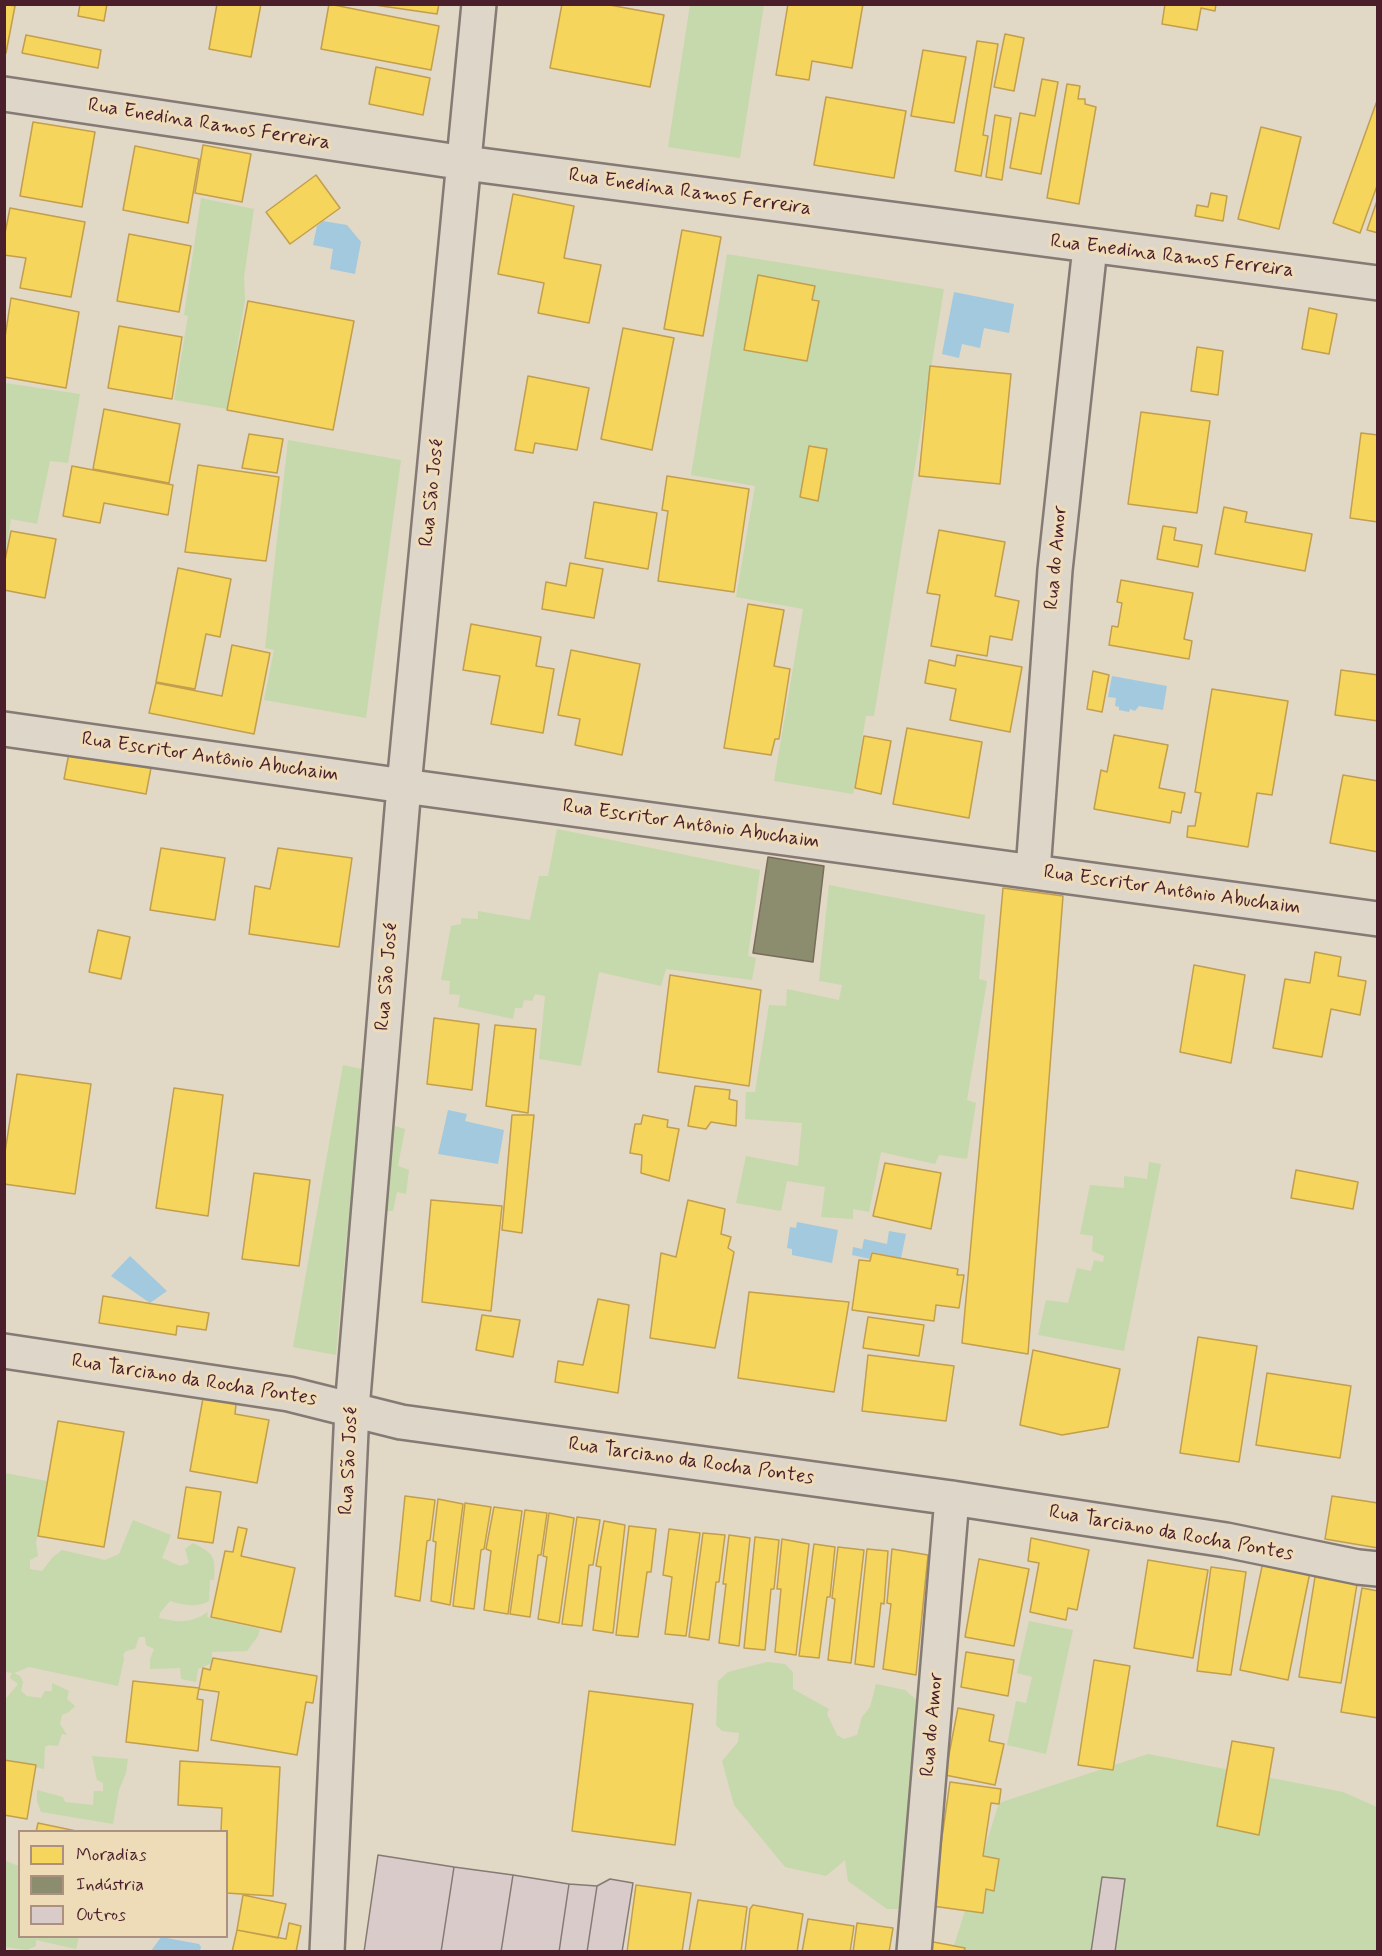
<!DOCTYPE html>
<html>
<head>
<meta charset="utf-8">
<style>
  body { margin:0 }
  #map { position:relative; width:1382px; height:1956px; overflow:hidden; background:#e1d8c5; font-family:Mynerve,sans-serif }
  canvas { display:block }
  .frame { position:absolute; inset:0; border:6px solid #4a1f2b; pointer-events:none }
  .legend { position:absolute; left:18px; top:1830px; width:210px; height:108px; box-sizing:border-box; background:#eedbb8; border:2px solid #ac9080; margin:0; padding:8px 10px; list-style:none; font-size:18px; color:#4a1f2b }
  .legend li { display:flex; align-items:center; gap:12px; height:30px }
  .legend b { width:30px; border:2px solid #ac9080 }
</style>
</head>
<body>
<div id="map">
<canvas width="1382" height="1956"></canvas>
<div class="frame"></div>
<ul class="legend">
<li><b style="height:16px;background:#f6d55c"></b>Moradias</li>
<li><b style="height:16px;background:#8c8c6e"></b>Indústria</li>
<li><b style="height:16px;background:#d8cbca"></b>Outros</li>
</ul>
</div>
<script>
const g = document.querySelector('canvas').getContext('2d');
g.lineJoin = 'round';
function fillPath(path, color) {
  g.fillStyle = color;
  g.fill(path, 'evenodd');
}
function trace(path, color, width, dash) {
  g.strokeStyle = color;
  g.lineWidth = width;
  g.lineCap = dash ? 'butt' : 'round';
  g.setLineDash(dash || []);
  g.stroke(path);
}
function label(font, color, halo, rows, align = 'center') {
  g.font = font + ' Mynerve,sans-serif';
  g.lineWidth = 6;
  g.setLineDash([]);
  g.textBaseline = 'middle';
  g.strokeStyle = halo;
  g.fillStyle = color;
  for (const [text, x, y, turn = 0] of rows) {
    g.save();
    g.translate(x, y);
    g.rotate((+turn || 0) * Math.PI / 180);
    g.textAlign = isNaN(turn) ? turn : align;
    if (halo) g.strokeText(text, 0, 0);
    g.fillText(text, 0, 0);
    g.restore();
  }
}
const green = new Path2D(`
  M690 5H764L740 158 668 147Z
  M201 198 254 209 244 277 245 300 227 409 174 400 188 316 184 315Z
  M727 254 944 289 874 716H866L853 794 774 781 803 609 736 597 755 486 691 475Z
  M5 383 80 394 68 463 50 461 37 524 11 519 5 557Z
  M288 440 401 460 366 718 264 700 274 650 265 648Z
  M557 829 760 870 748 956 756 958 752 980 666 969 661 986 599 972 581 1066 539 1059 545 996 535 994 532 1001 524 1000 522 1008H515L513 1019 458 1007 460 995 449 994 450 981 441 980 451 926 461 924V918L478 919V911L530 920 539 876H548Z
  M829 885 985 915 979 979 987 981 967 1100 976 1103 967 1159 939 1155 935 1164 881 1152 869 1212 853 1209V1219L821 1217 825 1187 787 1181 781 1211 736 1203 746 1156 798 1166 802 1123 745 1119 746 1092H755L769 1005 786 1006 787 989 839 1000 842 985 819 981Z
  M343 1065 371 1071 385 1123 405 1129 398 1166 409 1170 406 1194 397 1192 393 1211H381L377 1232 347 1234 336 1355 293 1347Z
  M1149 1162 1161 1164 1124 1351 1038 1335 1046 1300 1068 1303 1077 1268 1091 1271 1094 1260 1103 1262 1104 1256 1092 1251 1093 1236 1080 1234 1090 1185 1124 1188V1176L1147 1179Z
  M5 1473 47 1481 36 1543 38 1556 30 1560V1569L42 1571 53 1557 62 1550 105 1560 119 1554 133 1520 171 1535 162 1558 180 1566 189 1563 185 1549 193 1543C214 1554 216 1556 214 1580H210L209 1601C197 1608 182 1605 170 1601L160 1613 159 1618C179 1623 191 1623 208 1612L207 1617 260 1629 258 1636 247 1651 212 1652V1663L198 1669 196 1682 181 1679 180 1668 150 1669V1659L154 1649 146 1645 145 1637H139L135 1649 126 1651 123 1655 124 1659 118 1686 29 1667 14 1673 20 1676 23 1682 21 1691 27 1696 41 1698 45 1691H52V1683L69 1691 67 1699 75 1706 69 1712 62 1715 60 1724 67 1735 62 1734 58 1746 49 1745 45 1747 44 1769 5 1761 4 1701 18 1684 10 1678 12 1673 5 1672Z
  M1029 1621 1073 1630 1046 1754 1007 1745 1016 1701 1026 1703 1032 1677 1017 1673Z
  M767 1662 785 1664 793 1672V1689L829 1709 827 1714 837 1735 844 1739 857 1735 862 1717 870 1707 876 1684 905 1690 919 1702 904 1909H887L848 1881 845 1860 826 1876 785 1867 734 1805 722 1761 738 1742 739 1733 722 1731 716 1725 718 1681 728 1672Z
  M1148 1754 1343 1792 1377 1807V1951L952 1952 999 1803Z
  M92 1756 128 1759 126 1773 119 1790 113 1824 41 1812 37 1801V1790L63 1797 65 1802 93 1805 94 1791H103V1783L97 1780Z
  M6 1861 19 1866 20 1936 79 1937 76 1949 36 1940V1946L27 1950 5 1947Z`);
const water = new Path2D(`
  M323 221 347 225 361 242 355 274 330 269 333 249 313 245 317 226Z
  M954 292 1014 304 1009 333 984 328 980 348 962 344 959 358 942 354Z
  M1112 676 1167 686 1163 710 1139 706 1135 711 1130 709 1129 712 1119 710V707L1115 706 1116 698 1108 697Z
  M448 1110 467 1114 465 1121 504 1130 498 1164 438 1154Z
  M797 1222 838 1230 832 1263 792 1255V1249L787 1248 790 1227 796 1228Z
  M889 1231 906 1234 901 1258 871 1252 870 1259 852 1255 853 1247 862 1249 864 1239 887 1244Z
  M130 1256 167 1291 150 1303 111 1276Z
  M161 1937 199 1944 201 1947 200 1951H151Z`);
const homes = new Path2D(`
  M4 4 15 6 6 53 4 52Z
  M80 4H107L104 21 78 16Z
  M217 4H261L251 57 209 49Z
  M329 4 439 26 431 70 321 49Z
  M368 4H439L437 14Z
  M562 4H604L664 15 650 87 550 68Z
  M788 4H863L852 68 812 61 809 80 776 75Z
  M1165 4H1216L1215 11 1201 8 1197 30 1162 24Z
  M1005 34 1024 38 1014 91 994 87Z
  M26 35 101 50 98 68 22 53Z
  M977 41 998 44 983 135 988 136 981 176 955 171Z
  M923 50 966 57 954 123 911 116Z
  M376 67 430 78 423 115 369 104Z
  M1042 79 1058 82 1041 174 1010 168 1020 113 1035 116Z
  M1067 84 1080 86 1078 99H1085V104L1096 107 1079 204 1047 198Z
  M826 97 906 111 894 178 814 165Z
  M1378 98V183L1360 233 1333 223Z
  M995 115 1011 118 1002 180 986 177Z
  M33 122 95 132 82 207 20 196Z
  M1261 127 1301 137 1279 229 1238 219Z
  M203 145 251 154 242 202 195 193Z
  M135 146 199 159 188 223 123 210Z
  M316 175 340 208 290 244 266 212Z
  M1211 193 1227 196 1223 221 1195 216 1197 205 1208 207Z
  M513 194 574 206 564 258 601 265 589 323 538 313 544 283 498 274Z
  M1378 198V233L1367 230Z
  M10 208 85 222 71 297 20 288 26 258 4 255V238Z
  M682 230 721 237 703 336 664 329Z
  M129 234 191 246 179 312 117 301Z
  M758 275 815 286 812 300 819 301 807 361 744 350Z
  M11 298 79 312 66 388 4 377V344Z
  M248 301 354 321 333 430 227 410Z
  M1309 308 1337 314 1329 354 1302 349Z
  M119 326 182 337 172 399 108 388Z
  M623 328 674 338 652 450 601 439Z
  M1197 347 1223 351 1218 395 1191 391Z
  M930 366 1011 374 1000 484 919 476Z
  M528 376 589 388 577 450 535 443 533 453 515 450Z
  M104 409 180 424 169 483 93 469Z
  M1141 412 1210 421 1197 513 1128 504Z
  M1361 433 1378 435V522L1350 518Z
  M249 434 283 439 277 473 242 468Z
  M809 446 827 449 818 501 800 497Z
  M198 465 279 477 266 561 185 552Z
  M72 466 173 485 168 515 104 503 100 523 63 516Z
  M667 476 749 489 734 592 658 581 668 511 662 510Z
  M594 502 657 513 648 569 585 558Z
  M1224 507 1247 512 1245 522 1312 534 1305 571 1215 554Z
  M1163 526 1176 528 1174 540 1202 545 1198 567 1157 559Z
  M939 530 1005 542 995 596 1019 601 1012 640 990 636 987 656 931 646 940 595 927 593Z
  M11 531 56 539 45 598 4 590V565Z
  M570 563 603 569 594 618 542 609 546 582 566 586Z
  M178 568 231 579 220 637 206 634 195 689 156 682Z
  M1121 580 1193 593 1184 639 1192 641 1189 659 1109 645 1112 626 1118 627 1122 603 1117 602Z
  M748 604 784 610 774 666 790 669 779 739H775L771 755 724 748Z
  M471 624 541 637 536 666 554 669 543 733 491 724 500 676 463 670Z
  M232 645 270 653 254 734 149 713 156 683 222 696Z
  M571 650 640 664 622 755 575 745 580 719 558 715Z
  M957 655 1022 667 1010 732 950 720 956 689 925 683 929 660 955 666Z
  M1341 670 1378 675V721L1335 715Z
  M1093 671 1109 675 1102 712 1087 709Z
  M1212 689 1288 701 1272 795 1257 793 1248 847 1187 837 1188 826H1195L1201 793 1195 792Z
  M907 728 982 742 969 818 893 804Z
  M1114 735 1168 745 1159 788 1185 793 1181 813 1172 811 1170 823 1094 809 1101 770 1107 772Z
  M864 736 891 741 881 794 855 788Z
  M69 753 151 768 146 794 64 779Z
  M1343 775 1378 781V852L1330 843Z
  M161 848 225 858 215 920 150 910Z
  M278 848 352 858 339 947 249 934 255 886 270 889Z
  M1003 888 1063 896 1028 1354 962 1343Z
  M98 930 130 937 121 979 89 972Z
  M1315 952 1341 957 1338 976 1366 981 1360 1015 1331 1009 1322 1057 1273 1048 1285 979 1310 983Z
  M1194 965 1245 975 1231 1063 1180 1052Z
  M670 975 761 990 749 1086 658 1072Z
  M434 1018 479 1024 472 1090 427 1084Z
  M495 1025 536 1029 528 1113 486 1106Z
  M17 1074 91 1084 75 1194 4 1184V1159Z
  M695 1086 730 1090 729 1099 737 1101 736 1126 711 1122 706 1129 688 1126Z
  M174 1088 223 1095 208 1216 156 1208Z
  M512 1115H534L522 1233 502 1230Z
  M643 1115 668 1120 667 1127 679 1129 669 1181 641 1173 642 1155 630 1153 635 1124H641Z
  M885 1163 941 1173 931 1229 873 1216Z
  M1296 1170 1358 1182 1353 1209 1291 1198Z
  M254 1173 310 1180 299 1266 242 1259Z
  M431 1200 502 1206 491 1311 422 1302Z
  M688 1200 725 1209 721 1234 731 1237 728 1248 734 1252 715 1348 650 1338 661 1253 676 1257Z
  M872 1253 958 1269 957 1275H964L959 1308 936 1305 934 1321 852 1310 859 1260 870 1261Z
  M749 1292 849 1302 834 1392 738 1378Z
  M103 1296 209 1313 206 1330 177 1326 176 1335 99 1323Z
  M598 1299 629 1305 618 1393 555 1382 558 1361 583 1365Z
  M482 1315 520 1320 513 1357 476 1350Z
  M868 1317 924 1325 919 1356 863 1348Z
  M1198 1337 1257 1346 1239 1462 1180 1453Z
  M1033 1350 1120 1369 1108 1427 1062 1435 1020 1425Z
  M868 1355 954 1366 946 1421 862 1411Z
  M1267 1373 1351 1386 1340 1458 1256 1445Z
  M203 1398 236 1404 235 1414 269 1420 257 1483 190 1471Z
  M58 1421 124 1432 104 1547 38 1536Z
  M186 1487 221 1492 213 1543 178 1538Z
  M405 1496 435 1500 430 1540 427 1541 420 1601 395 1596Z
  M1332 1496 1378 1503V1548L1325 1539Z
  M438 1499 463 1504 450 1605 431 1601 436 1542 433 1541Z
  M465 1503 491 1507 484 1549 481 1550 474 1609 453 1606Z
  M494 1507 522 1511 508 1614 484 1610 491 1551 486 1549Z
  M525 1510 547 1513 541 1555H538L530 1617 510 1614Z
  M549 1513 574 1518 559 1623 538 1619 547 1557 543 1556Z
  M577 1517 600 1520 593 1565H589L582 1626 562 1624Z
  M604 1521 625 1525 613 1633 593 1630 601 1567 596 1566Z
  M629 1526 656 1529 651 1572H647L638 1637 616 1635Z
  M238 1527 247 1529 241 1556 295 1568 281 1632 211 1617 225 1551 233 1552Z
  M669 1529 700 1533 686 1636 665 1634 672 1577 663 1575Z
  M703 1533 725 1535 719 1582H716L709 1640 689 1637Z
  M729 1535 750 1538 739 1646 719 1643 726 1584H723Z
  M755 1537 779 1540 774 1589H771L765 1650 744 1648Z
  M1031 1538 1089 1550 1077 1610 1068 1608 1066 1620 1030 1612 1039 1563 1028 1561Z
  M782 1539 809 1544 796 1655 775 1652 781 1589H777Z
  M814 1544 835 1547 830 1597H827L819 1658 799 1656Z
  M838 1547 864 1550 851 1663 828 1660 835 1599 832 1598Z
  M867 1549 888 1551 884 1604 881 1603 874 1667 855 1664Z
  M892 1549 928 1555 916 1675 883 1669 891 1604 887 1603Z
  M979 1559 1029 1569 1014 1646 965 1637Z
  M1148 1560 1208 1570 1193 1658 1134 1648Z
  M1263 1562 1310 1572 1288 1680 1240 1670Z
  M1211 1567 1246 1572 1231 1675 1197 1671Z
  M1315 1577 1357 1584 1341 1683 1299 1677Z
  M1362 1588 1378 1591V1718L1341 1712Z
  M966 1652 1014 1660 1008 1696 961 1687Z
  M213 1658 317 1676 313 1703 306 1702 297 1755 211 1740 219 1692 199 1689 203 1668 210 1670Z
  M1094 1660 1130 1666 1113 1770 1078 1765Z
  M133 1681 199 1688 197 1699 203 1700 198 1751 126 1742Z
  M589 1691 693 1704 675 1845 572 1831Z
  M958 1708 994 1715 989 1741 1004 1744 995 1785 945 1775Z
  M1232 1741 1274 1748 1259 1835 1217 1826Z
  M4 1760 36 1765 27 1819 4 1815Z
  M180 1761 280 1767 273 1896 226 1893V1832H221L222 1808 178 1805Z
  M950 1782 1001 1789 999 1804 991 1803 983 1856 999 1859 994 1891 986 1889 983 1913 932 1906Z
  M38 1823 81 1832H36Z
  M636 1885 691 1893 682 1952H627Z
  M243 1895 286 1904 278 1938 237 1930Z
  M698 1900 747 1907 741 1952H689Z
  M753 1905 803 1914 797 1952H745L750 1909Z
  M808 1919 854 1926 850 1952H802Z
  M289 1923 301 1926 296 1952H232L237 1930 286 1939Z
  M857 1923 893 1928 889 1952H853Z
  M923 1940 965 1948 964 1952H921Z`);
const industry = new Path2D(`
  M768 857 824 866 813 962 753 953Z`);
const building = new Path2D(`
  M378 1855 454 1867 441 1952H364Z
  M454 1867 513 1875 501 1952H441Z
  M513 1875 569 1884 559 1952H501Z
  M1102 1877 1125 1879 1115 1952H1091Z
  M610 1879 633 1883 622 1952H587L597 1886Z
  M569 1884 597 1886 587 1952H559Z`);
const minor = new Path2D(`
  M4 94 465 163 1378 283
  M4 729 404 786 1378 919
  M1033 871 1055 570 1090 247
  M4 1351 289 1394 401 1422 952 1498 1226 1540 1358 1567 1378 1569
  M327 1952 352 1409 404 786 479 4
  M914 1952 952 1498`);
const streetNames = [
  ["Rua Enedina Ramos Ferreira",209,125,9],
  ["Rua Enedina Ramos Ferreira",690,193,8],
  ["Rua Enedina Ramos Ferreira",1172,257,7],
  ["Rua São José",433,493,-84],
  ["Rua do Amor",1057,558,-85],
  ["Rua Escritor Antônio Abuchaim",210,758,8],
  ["Rua Escritor Antônio Abuchaim",691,825,8],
  ["Rua Escritor Antônio Abuchaim",1172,891,8],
  ["Rua São José",388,977,-85],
  ["Rua Tarciano da Rocha Pontes",194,1381,9],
  ["Rua São José",350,1461,-87],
  ["Rua Tarciano da Rocha Pontes",691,1462,8],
  ["Rua Tarciano da Rocha Pontes",1171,1534,10],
  ["Rua do Amor",933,1725,-85]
];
fillPath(green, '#c6d9ac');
fillPath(water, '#a3c9de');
fillPath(homes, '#f6d55c');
trace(homes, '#c29e4d', 1.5);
fillPath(industry, '#8c8c6e');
trace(industry, '#786b5a', 1.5);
fillPath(building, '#d8cbca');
trace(building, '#867a74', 1.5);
trace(minor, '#867a74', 38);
trace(minor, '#ddd6c9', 33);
label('20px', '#4a1f2b', '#eedbb8', streetNames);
</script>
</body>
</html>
